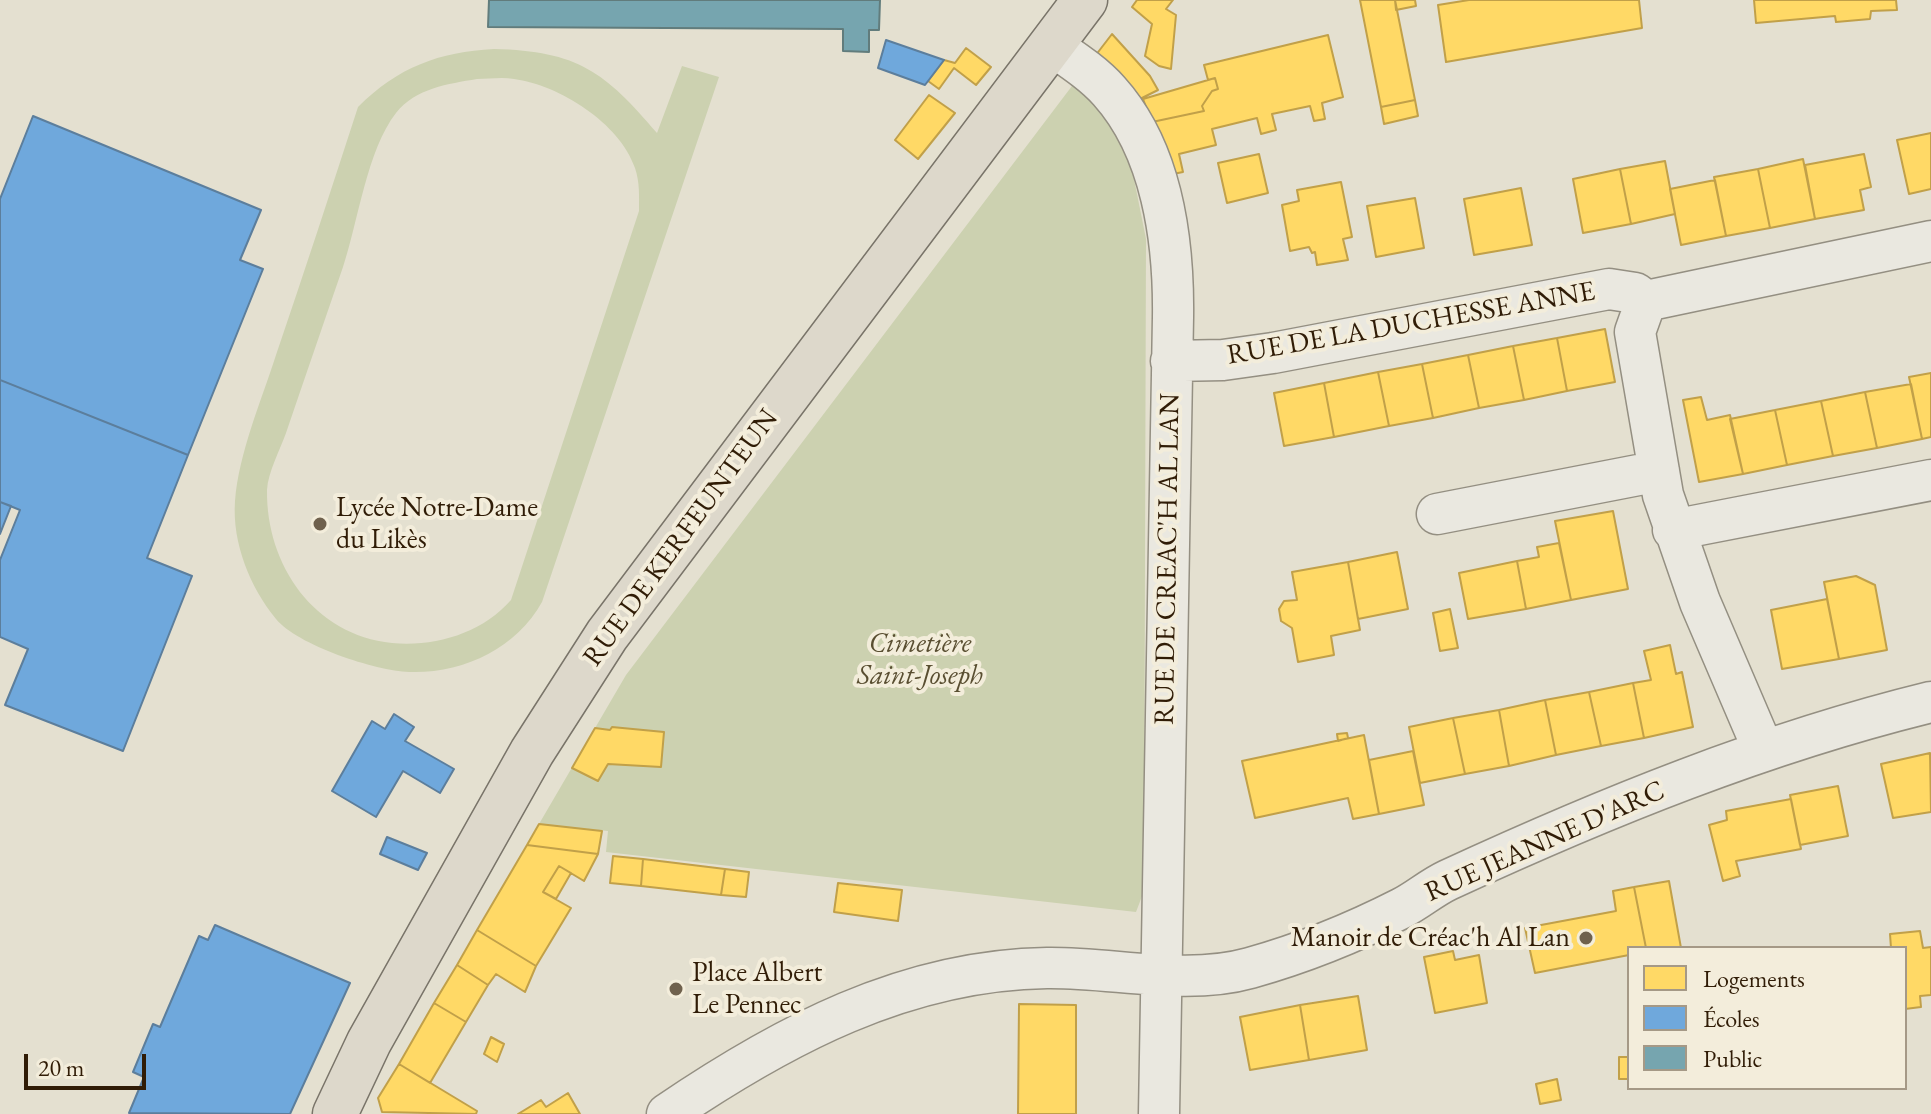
<!DOCTYPE html>
<html>
<head>
<meta charset="utf-8">
<style>
  body { margin:0 }
  #map { position:relative; width:1931px; height:1114px; overflow:hidden; background:#e4e0d0; font-family:"EB Garamond",serif }
  canvas { display:block }
  .legend { position:absolute; left:1627px; top:946px; width:280px; height:144px; box-sizing:border-box; background:#f3eddb; border:2px solid #a59986; margin:0; padding:10px 14px; list-style:none; font-size:24px; color:#301c06 }
  .legend li { display:flex; align-items:center; gap:16px; height:40px }
  .legend b { width:40px; border:2px solid #a59986 }
  .scale { position:absolute; left:24px; top:1054px; width:122px; height:36px; box-sizing:border-box; border:4px solid #301c06; border-top:0; padding-left:10px; font-size:24px; line-height:28px; white-space:nowrap; color:#301c06; -webkit-text-stroke:6px #f3eddb; paint-order:stroke }
</style>
</head>
<body>
<div id="map">
<canvas width="1931" height="1114"></canvas>
<ul class="legend">
<li><b style="height:22px;background:#ffd966"></b>Logements</li>
<li><b style="height:22px;background:#6fa8dc"></b>Écoles</li>
<li><b style="height:22px;background:#76a5af"></b>Public</li>
</ul>
<div class="scale">20 m</div>
</div>
<script>
const g = document.querySelector('canvas').getContext('2d');
g.lineJoin = 'round';
function fillPath(path, color) {
  g.fillStyle = color;
  g.fill(path, 'evenodd');
}
function trace(path, color, width, dash) {
  g.strokeStyle = color;
  g.lineWidth = width;
  g.lineCap = dash ? 'butt' : 'round';
  g.setLineDash(dash || []);
  g.stroke(path);
}
function label(font, color, halo, rows, align = 'center') {
  g.font = font + ' "EB Garamond",serif';
  g.lineWidth = 8;
  g.setLineDash([]);
  g.textBaseline = 'middle';
  g.strokeStyle = halo;
  g.fillStyle = color;
  for (const [text, x, y, turn = 0] of rows) {
    g.save();
    g.translate(x, y);
    g.rotate((+turn || 0) * Math.PI / 180);
    g.textAlign = isNaN(turn) ? turn : align;
    if (halo) g.strokeText(text, 0, 0);
    g.fillText(text, 0, 0);
    g.restore();
  }
}
const green = new Path2D(`
  M494 49C578 51 605 72 657 133L682 66 719 77 542 602C516 649 462 674 409 672 376 671 297 645 276 619 250 587 232 543 235 501 239 452 261 402 276 355 304 273 331 190 358 107 398 67 439 52 494 49ZM477 79C489 79 502 77 514 79 559 85 620 123 635 168 640 183 639 196 639 211L511 600C482 633 436 647 392 643 314 635 266 565 267 490 268 472 280 450 286 433 305 377 324 322 343 267 358 222 367 150 396 113 416 88 448 84 477 79Z
  M1075 82 1108 109 1130 159 1146 239 1144 891 1136 912 606 852 608 831 539 824 626 675Z`);
const homes = new Path2D(`
  M1137 0H1173L1166 9 1176 15 1171 69 1159 66 1145 56 1152 24 1132 7Z
  M1360 0H1395L1415 100 1381 107Z
  M1395 0H1415L1416 6 1396 10Z
  M1469 0H1639L1642 28 1446 62 1438 5Z
  M1754 0H1896L1897 10 1871 11 1870 19 1836 22 1835 16 1756 23Z
  M1112 34 1150 76 1158 90 1136 101 1092 60Z
  M1328 35 1343 97 1322 103 1325 119 1314 121 1310 106 1272 114 1276 130 1261 134 1257 118 1212 129 1216 145 1179 154 1183 172 1173 174 1152 122 1204 111 1202 106 1212 91 1218 89 1215 78 1208 80 1204 65Z
  M966 48 991 67 976 85 954 68 939 89 928 81 944 60 955 63Z
  M1215 78 1218 89 1212 91 1202 106 1204 111 1152 122 1143 99Z
  M929 95 955 113 918 159 895 140Z
  M1415 100 1418 116 1384 124 1381 107Z
  M1931 133V189L1909 194 1897 140Z
  M1259 154 1268 193 1227 203 1218 163Z
  M1864 154 1871 187 1860 190 1864 210 1815 219 1805 165Z
  M1803 159 1815 219 1770 228 1758 169Z
  M1665 161 1675 214 1631 224 1620 169Z
  M1620 169 1631 224 1583 233 1573 179Z
  M1758 169 1770 228 1726 236 1714 177Z
  M1715 180 1726 236 1681 245 1670 189Z
  M1341 182 1352 237 1343 239 1348 260 1317 265 1315 252 1312 253 1309 247 1290 251 1282 205 1299 201 1297 190Z
  M1521 188 1532 245 1474 255 1464 199Z
  M1415 198 1424 248 1376 257 1367 206Z
  M1605 329 1615 382 1567 391 1557 338Z
  M1557 338 1567 391 1524 400 1513 346Z
  M1513 346 1524 400 1479 408 1468 355Z
  M1468 355 1479 408 1433 418 1422 364Z
  M1422 364 1433 418 1389 426 1378 372Z
  M1378 372 1389 426 1334 437 1324 383Z
  M1931 373V437L1922 439 1909 377Z
  M1324 383 1334 437 1284 446 1274 393Z
  M1911 384 1922 439 1877 448 1865 392Z
  M1865 392 1877 448 1833 456 1821 401Z
  M1701 397 1707 420 1730 415 1743 474 1699 482 1683 400Z
  M1821 401 1833 456 1787 465 1775 410Z
  M1775 410 1787 465 1743 474 1730 419Z
  M1613 511 1628 589 1571 600 1555 521Z
  M1559 543 1571 600 1526 609 1517 561 1539 557 1537 547Z
  M1397 552 1408 609 1358 619 1348 562Z
  M1517 561 1526 609 1468 619 1459 573Z
  M1348 562 1360 630 1331 636 1334 655 1298 662 1292 628 1281 621 1279 609 1284 601 1297 600 1292 572Z
  M1856 576 1875 585 1887 650 1839 659 1824 582Z
  M1827 599 1839 659 1782 669 1771 610Z
  M1450 609 1458 648 1440 651 1433 613Z
  M1670 645 1676 674 1682 672 1693 727 1644 738 1633 683 1651 680 1644 651Z
  M1633 683 1644 738 1601 746 1589 692Z
  M1589 692 1601 746 1556 755 1545 700Z
  M1545 700 1556 755 1509 766 1499 710Z
  M1499 710 1509 766 1465 774 1453 718Z
  M1453 718 1465 774 1420 783 1409 727Z
  M612 727 664 732 661 767 608 764 598 781 572 768 595 728 610 730Z
  M1347 733 1348 738 1338 741 1337 734Z
  M1364 735 1379 814 1353 819 1348 798 1255 818 1242 761Z
  M1413 751 1424 805 1379 814 1369 760Z
  M1930 753 1931 812 1893 818 1881 764Z
  M1838 786 1848 836 1800 845 1790 795Z
  M1791 799 1801 849 1736 861 1740 876 1723 881 1709 825 1727 820 1726 811Z
  M539 824 602 831 598 854 527 845Z
  M527 845 598 854 584 881 559 866 543 892 571 908 536 966 477 930Z
  M613 856 643 859 641 886 610 883Z
  M643 859 725 869 721 895 641 886Z
  M559 866 571 873 556 899 543 892Z
  M725 869 749 872 746 897 721 895Z
  M1669 881 1681 948H1646L1634 887Z
  M838 883 902 890 898 921 834 912Z
  M1634 887 1646 948H1629V955L1535 973 1525 928 1616 911 1613 891Z
  M477 930 536 966 525 992 496 974 488 985 457 965Z
  M1920 931 1923 948 1931 947V995L1920 996 1921 1007 1905 1009V948H1891L1890 934Z
  M1453 951 1455 960 1479 955 1487 1003 1435 1013 1424 957Z
  M457 965 488 985 466 1022 434 1003Z
  M1358 996 1367 1050 1309 1060 1300 1005Z
  M434 1003 466 1022 430 1083 399 1064Z
  M1019 1004 1076 1005V1114H1018Z
  M1300 1005 1309 1060 1250 1070 1240 1017Z
  M491 1037 504 1044 497 1062 484 1054Z
  M1619 1057H1629V1079H1619Z
  M399 1064 477 1111 476 1114 382 1112 378 1098Z
  M1557 1079 1561 1100 1540 1104 1536 1084Z
  M568 1093 580 1114H518L541 1100 546 1107Z`);
const schools = new Path2D(`
  M886 40 944 60 925 85 878 68Z
  M33 116 261 210 240 260 263 269 188 455 0 380V199Z
  M0 380 188 455 147 558 192 576 123 751 5 705 28 649 0 637V560L20 510 0 502Z
  M0 502 11 506 0 534Z
  M394 714 414 727 405 741 454 769 440 793 403 771 376 817 332 791 372 721 385 729Z
  M387 837 427 853 418 870 380 854Z
  M215 925 350 983 290 1114 129 1113 144 1077 133 1072 153 1024 160 1027 199 936 208 940Z`);
const public = new Path2D(`
  M489 0H880L879 30H869V52L843 51V29L488 27Z`);
const minor = new Path2D(`
  M1051 45C1071 59 1093 73 1109 91 1162 150 1174 241 1173 317L1159 1114
  M1646 301 1635 332 1663 495 1700 602 1763 749
  M1171 361 1223 360 1273 353 1609 289 1635 293 1646 301 1931 241
  M1437 514 1659 471
  M1673 530 1931 480
  M667 1114C782 1036 905 970 1047 968 1113 967 1186 986 1250 968 1300 954 1355 932 1402 908 1418 900 1431 888 1448 880 1604 808 1764 743 1931 702`);
const major = new Path2D(`
  M335 1114 369 1042 532 752 607 635 1085 0`);
const markers = [
  [320,524,8,"#6f614d"],
  [1586,938,8,"#6f614d"],
  [676,989,8,"#6f614d"]
];
const streetNames = [
  ["RUE DE LA DUCHESSE ANNE",1411,324,-10],
  ["RUE DE KERFEUNTEUN",681,538,-54],
  ["RUE DE CREAC'H AL LAN",1168,559,-89],
  ["RUE JEANNE D'ARC",1545,842,-24]
];
const poiNames = [
  ["Lycée Notre-Dame",336,508],
  ["du Likès",336,540],
  ["Manoir de Créac'h Al Lan",1570,938,"right"],
  ["Place Albert",692,973],
  ["Le Pennec",692,1005]
];
const parkNames = [
  ["Cimetière",920,644],
  ["Saint-Joseph",920,676]
];
fillPath(green, '#ccd1b0');
fillPath(homes, '#ffd966');
trace(homes, '#c1a049', 2);
fillPath(schools, '#6fa8dc');
trace(schools, '#5c7e9c', 2);
fillPath(public, '#76a5af');
trace(public, '#617c7c', 2);
trace(minor, '#948f82', 43);
trace(major, '#797469', 47);
trace(minor, '#eae8e0', 40);
trace(major, '#ddd8cb', 44);
for (const [x, y, r, color] of markers) {
  const dot = new Path2D();
  dot.arc(x, y, r, 0, 2 * Math.PI);
  g.fillStyle = color;
  g.fill(dot);
  trace(dot, '#f3eddb', 3);
}
label('28px', '#301c06', '#f3eddb', streetNames);
label('28px', '#301c06', '#f3eddb', poiNames, 'left');
label('italic 28px', '#594e31', '#f3eddb', parkNames);
</script>
</body>
</html>
